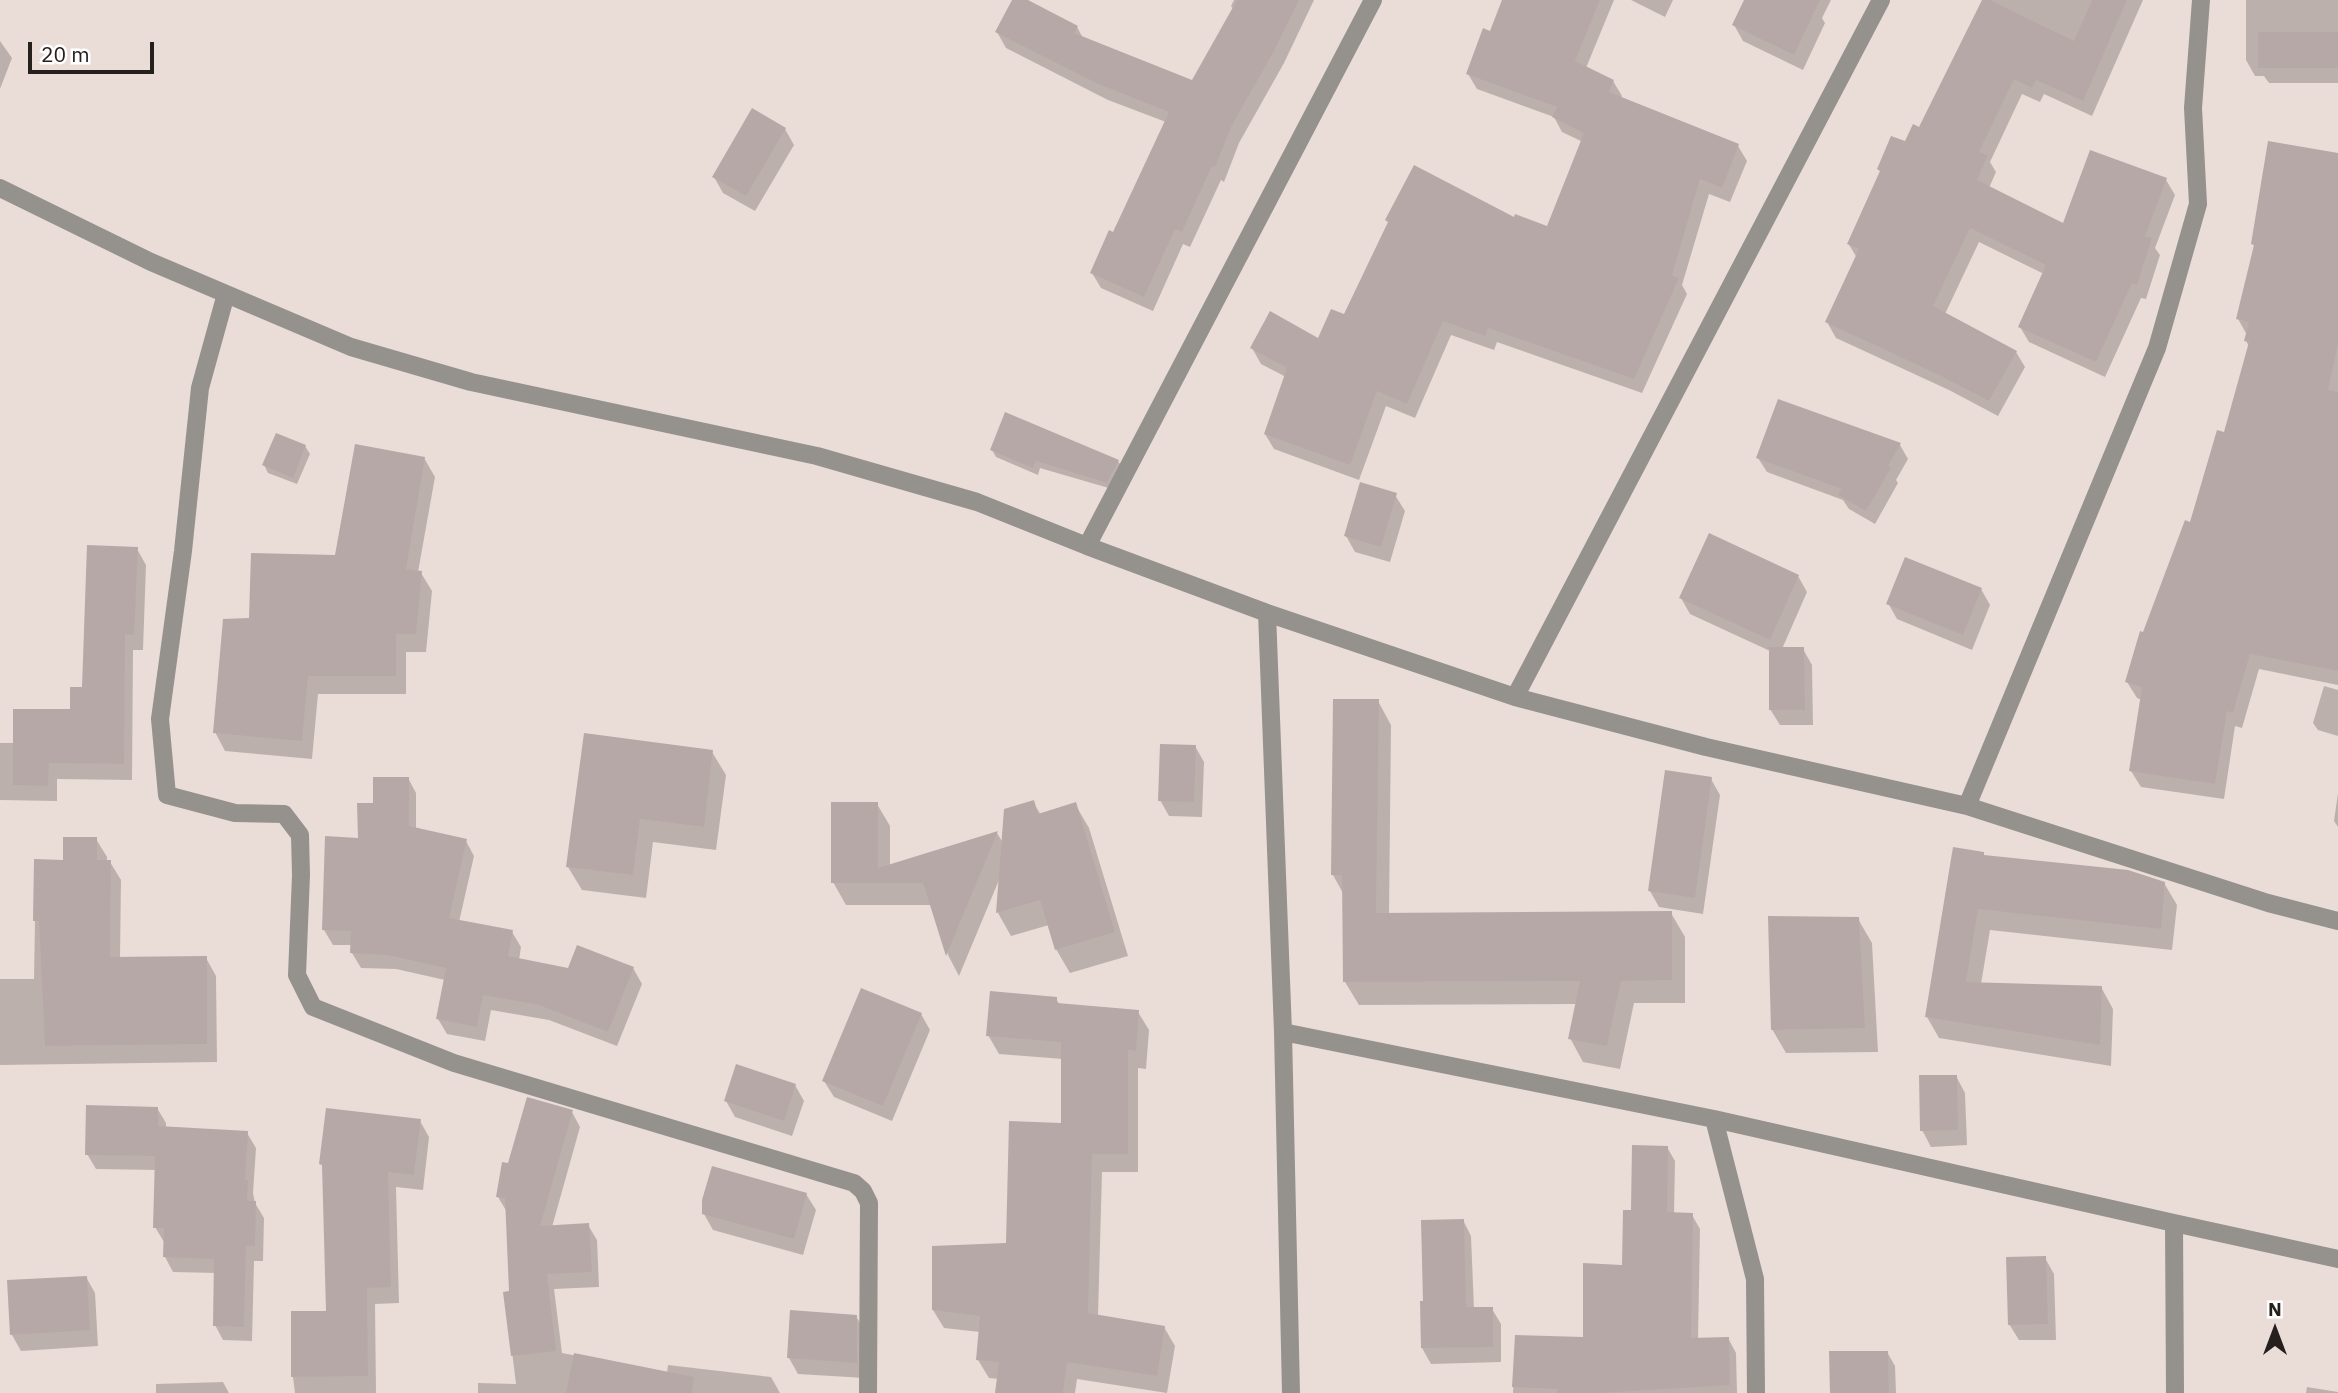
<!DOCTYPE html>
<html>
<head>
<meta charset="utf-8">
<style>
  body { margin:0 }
  #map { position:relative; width:2338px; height:1393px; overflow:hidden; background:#eaddd7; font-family:"IBM Plex Sans",sans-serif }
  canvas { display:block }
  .north { position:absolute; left:2240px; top:1295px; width:70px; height:70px; -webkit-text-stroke:5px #fff; paint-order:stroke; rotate:0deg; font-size:19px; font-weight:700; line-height:28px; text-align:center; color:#25201e }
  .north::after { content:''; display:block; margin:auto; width:24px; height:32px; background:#25201e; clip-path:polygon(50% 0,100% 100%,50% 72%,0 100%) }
  .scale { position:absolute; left:28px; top:42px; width:126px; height:32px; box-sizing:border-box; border:4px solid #25201e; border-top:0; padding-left:9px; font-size:21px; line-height:24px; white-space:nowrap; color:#25201e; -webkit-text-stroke:5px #fff; paint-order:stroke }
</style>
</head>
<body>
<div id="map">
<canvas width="2338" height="1393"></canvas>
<div class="north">N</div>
<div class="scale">20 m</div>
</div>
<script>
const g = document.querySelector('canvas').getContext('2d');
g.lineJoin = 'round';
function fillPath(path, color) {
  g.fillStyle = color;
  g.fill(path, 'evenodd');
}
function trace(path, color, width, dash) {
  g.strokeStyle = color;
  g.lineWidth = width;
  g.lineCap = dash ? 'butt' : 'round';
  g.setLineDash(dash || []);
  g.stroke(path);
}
const shadow = new Path2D(`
  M1014 0H1024L1077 27 1083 38 1192 83 1234 10 1231 6 1234 0H1314L1284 63 1239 143 1224 182 1221 180 1190 247 1183 244 1153 311 1101 288 1092 273 1114 234 1166 122 1108 100 1006 48 997 32Z
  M1504 0H1614L1586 68 1613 81 1622 96 1621 99 1738 146 1747 161 1730 202 1709 194 1682 285 1687 294 1642 393 1497 342 1494 350 1451 335 1415 418 1386 406 1359 480 1274 449 1265 434 1286 377 1261 364 1252 348 1319 340 1345 317 1515 220 1548 228 1583 142 1562 132 1554 117 1477 89 1468 74 1491 33Z
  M1631 0H1673L1665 17Z
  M1746 0H1831L1822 18 1825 23 1803 70 1743 41 1734 25Z
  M1983 0H2143L2092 116 2044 94 2040 102 2022 94 1990 162 1996 172 1989 188 2064 225 2166 180 2175 195 2155 248 2160 255 2146 299 2141 298 2105 377 2029 342 2020 327 2044 274 1979 242 1945 314 2016 352 2025 367 1998 416 1949 390 1836 338 1827 322 1857 258 1848 243 1881 173 1879 169 1920 129Z
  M2246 0H2338V83H2269L2264 76H2255L2246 60Z
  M0 41 12 58 0 89Z
  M785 129 794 145 755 211 723 193 714 177Z
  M2338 155V685L2259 669 2242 728 2235 726 2224 799 2141 787 2131 771 2142 700 2137 698 2127 682 2226 434 2250 348 2246 341 2247 335 2238 319 2255 248 2253 244Z
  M1900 445 1908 459 1896 480 1898 483 1875 524 1849 509 1843 500 1767 472 1758 458Z
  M305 446 310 454 297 484 268 473 264 465Z
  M992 450 1118 461 1123 468 1112 489 1040 468 1038 475 996 457Z
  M424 458 435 477 418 572 421 573 432 591 426 652H406V694H318L312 759 225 751 215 732 251 620 337 557Z
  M1395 495 1405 511 1390 562 1355 552 1346 536Z
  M137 549 146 565 143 650H133L132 780 57 779V801L0 800V743H15L71 711 83 689Z
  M1798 576 1807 592 1782 649H1803L1812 665 1813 725H1780L1770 709V651L1690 614 1681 598Z
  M1981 589 1990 605 1972 650 1897 619 1888 603Z
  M2324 686 2338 690V736L2318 730 2313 723Z
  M1378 701 1391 725 1389 914 1671 913 1685 937V1003H1634L1620 1069 1583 1062 1570 1038 1577 1004 1359 1005 1345 982 1344 895 1333 875Z
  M1195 746 1204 762 1202 817 1169 816 1160 800Z
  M712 752 726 775 716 850 653 842 646 898 582 890 568 867Z
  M408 778 416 793V829L466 841 474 856 459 922 512 932 521 947 519 960 569 970 633 968 642 984 617 1046 549 1020 491 1010 485 1041 447 1034 438 1019 445 980 396 969 361 968 352 953V945H333L324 930 375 804Z
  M1711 779 1720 795 1703 914 1659 907 1650 891Z
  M2338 793V827L2334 821Z
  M1033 802 1041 815 1075 804 1089 828 1128 956 1070 973 1056 949 1049 925 1011 936 998 913 999 880 959 976 948 955 932 905H846L833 882 877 804 890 826V866L997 833 1003 843Z
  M96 839 107 857V862H110L121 880 120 959 206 958 216 976 217 1062 0 1065V979H34L36 861H64Z
  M1985 857 2164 883 2177 905 2172 950 1990 930 1981 984 2101 987 2113 1009 2111 1066 1939 1038 1927 1017Z
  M1858 919 1872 943 1878 1052 1786 1053 1772 1029Z
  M1056 999 1060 1005 1138 1012 1149 1030 1146 1069 1138 1068V1172H1102L1098 1316 1164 1327 1175 1346 1167 1393 1077 1379 1075 1393H997L999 1379 989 1378 978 1360 980 1332 944 1328 933 1310 1008 1244 1063 1124V1059L999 1054 988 1035Z
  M921 1014 930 1030 892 1121 834 1097 824 1081Z
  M1956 1076 1965 1093 1967 1145 1931 1147 1922 1130Z
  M795 1085 804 1101 792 1136 735 1117 726 1101Z
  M157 1108 166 1123V1128L247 1133 256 1148 253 1193 255 1203 264 1218 263 1261H254L252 1341 223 1340 215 1325 216 1273 173 1272 165 1257 164 1242 155 1227 157 1170 96 1169 87 1154Z
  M572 1112 580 1127 552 1227 588 1225 597 1240 599 1287 554 1289 562 1353 667 1373 668 1365 771 1377 780 1393H478V1383L516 1384 505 1294 511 1293 507 1212 498 1197 509 1165Z
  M420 1121 429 1137 423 1190 396 1187 399 1303 375 1304 376 1393H295L293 1377 327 1312 324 1169 321 1164Z
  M1667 1147 1675 1161 1674 1214 1692 1215 1700 1229 1698 1340 1728 1338 1736 1353 1737 1393H1513L1516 1337 1585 1339 1624 1267 1633 1212Z
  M806 1194 816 1210 803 1255 713 1230 704 1214Z
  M1463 1220 1471 1236 1474 1309H1492L1501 1324V1362L1431 1364 1422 1348V1303H1425Z
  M2045 1258 2054 1274 2056 1340H2019L2009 1324Z
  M86 1277 95 1293 98 1346 21 1351 12 1335Z
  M856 1316 865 1332V1378L798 1374 789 1358Z
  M1887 1352 1895 1366 1896 1393H1832Z
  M223 1382 229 1393H156V1384Z
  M2307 1387 2338 1392V1393H2306Z`);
const building = new Path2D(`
  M1012 0H1028L1078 26 1074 33 1192 80 1237 0H1299L1275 49 1231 127 1215 167 1212 166 1182 232 1175 229 1144 297 1090 273 1109 230 1113 232 1169 112 1098 84 995 32Z
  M1502 0H1600L1575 61 1614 80 1609 92 1739 144 1722 188 1700 179 1672 275 1679 278 1634 379 1488 328 1485 336 1443 321 1407 404 1377 391 1350 465 1264 434 1287 368 1250 348 1270 311 1318 338 1331 309 1344 314 1388 222 1385 220 1414 165 1514 217 1515 214 1547 226 1584 133 1552 117 1557 107 1466 74 1483 28 1490 31Z
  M1744 0H1820L1794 55 1732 25Z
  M1982 0H1990L2074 41 2092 0H2127L2083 101 2036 80 2032 88 2014 79 1979 152 1988 155 1977 180 2063 223 2090 150 2167 178 2145 236 2152 238 2137 285 2132 283 2096 362 2018 327 2046 265 1970 228 1933 306 2017 351 1989 401 1939 375 1825 322 1859 249 1847 244 1880 171 1877 169 1891 136 1905 141 1913 124 1919 127Z
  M2258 32H2338V68H2258Z
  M752 108 786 128 746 196 712 177Z
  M2268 141 2338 153V344L2328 390 2338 392V671L2250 654 2233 713 2227 711 2215 784 2129 771 2142 687 2125 682 2140 631 2143 632 2185 520 2190 522 2217 430 2224 432 2249 342 2244 341 2249 322 2236 319 2254 245 2251 244Z
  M1778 399 1901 443 1888 466 1891 468 1866 511 1838 495 1842 489 1756 458Z
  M1005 412 1119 460 1107 483 1036 461 1033 468 990 450Z
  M276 433 306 445 293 478 262 465Z
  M355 444 425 457 406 569 422 571 416 634H396V676H308L302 741 213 733 223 619 249 618 251 553 335 555Z
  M1360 482 1397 493 1381 547 1344 536Z
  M1709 533 1799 575 1770 640 1679 598Z
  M87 545 138 547 134 635 125 634 124 764 49 763 48 786 13 785V709H70V687H82Z
  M1905 557 1982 588 1963 635 1886 604Z
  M1769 647H1804L1805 710H1769Z
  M1333 699H1379L1376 913 1672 911V980L1621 981 1607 1046 1568 1039 1580 981 1343 982 1342 875H1331Z
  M584 733 713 750 704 827 640 819 633 875 566 867Z
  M1160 744 1196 745 1194 802 1158 801Z
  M1665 770 1712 777 1695 898 1648 891Z
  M373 777H409V826L467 839 449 918 513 930 508 956 568 968 577 945 634 967 608 1032 539 1005 483 995 477 1027 436 1019 446 968 387 955 350 953 351 931 322 930 325 836 358 838 357 803H373Z
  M1034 800 1038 814 1076 802 1115 932 1055 950 1040 900 996 913 1004 809Z
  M831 802H878V868L998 831 946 956 923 883H831Z
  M63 837H97V860H111L110 957 207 956V1044L45 1046 39 921H33L34 859 63 860Z
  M1953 847 1984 852V855L2128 870 2165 882 2161 929 1978 909 1966 982 2102 986 2100 1045 1925 1017Z
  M1768 916 1859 917 1865 1028 1771 1030Z
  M861 988 922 1013 883 1106 822 1081Z
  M990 991 1057 997V1003L1139 1010 1136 1051 1128 1050V1154H1092L1088 1313 1165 1326 1157 1376 1067 1362 1063 1393H995L999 1362 976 1360 980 1316 932 1310V1246L1006 1243 1009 1121 1061 1123V1042L986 1036Z
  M736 1064 796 1084 784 1121 724 1101Z
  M1919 1075H1957L1958 1130 1920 1131Z
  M527 1097 573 1110 540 1226 589 1223 592 1272 547 1274 556 1351 511 1356 503 1292 509 1291 505 1198 496 1197 502 1162 508 1163Z
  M86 1105 158 1107V1126L248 1131 245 1180H248L247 1201H256L255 1246H246L244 1327 213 1326 214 1259 163 1257 164 1228H153L155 1156 85 1155Z
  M326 1108 421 1119 414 1175 388 1172 391 1287 367 1288 368 1376 291 1377V1311H326L322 1165 319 1164Z
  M1632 1145 1668 1146 1667 1212 1693 1213 1691 1338 1729 1337 1730 1385 1601 1393H1557V1389L1512 1387 1515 1335 1583 1337V1263L1622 1265 1623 1210H1631Z
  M712 1166 807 1193 794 1239 702 1214V1200Z
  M1464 1219 1466 1307H1493V1347L1421 1348 1420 1301H1423L1421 1220Z
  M2046 1256 2048 1324 2008 1325 2006 1257Z
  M87 1276 90 1330 10 1335 7 1280Z
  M790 1310 857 1315V1363L787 1358Z
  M1829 1351H1888L1889 1393H1830Z
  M574 1353 694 1377 692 1393H566Z`);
const minor = new Path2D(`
  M0 188 151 262 351 347 471 382 817 456 977 502 1087 546 1267 613 1515 697 1706 747 1967 806 2268 903 2338 921
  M226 294 200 388 183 551 160 719 167 795 235 813 284 814 300 835 301 875 297 975 313 1007 454 1063 854 1183 863 1191 869 1203 868 1393
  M1087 546 1373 0
  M1267 613 1283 1032 1291 1393
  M1515 697 1881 0
  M1967 806 2157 348 2198 204 2193 108 2201 0
  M1283 1032 1714 1119 1755 1279 1756 1393
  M1714 1119 2174 1223
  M2175 1393 2174 1223 2338 1259`);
fillPath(shadow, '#0003');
fillPath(building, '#b6a8a6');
trace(minor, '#95918d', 18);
</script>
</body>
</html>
